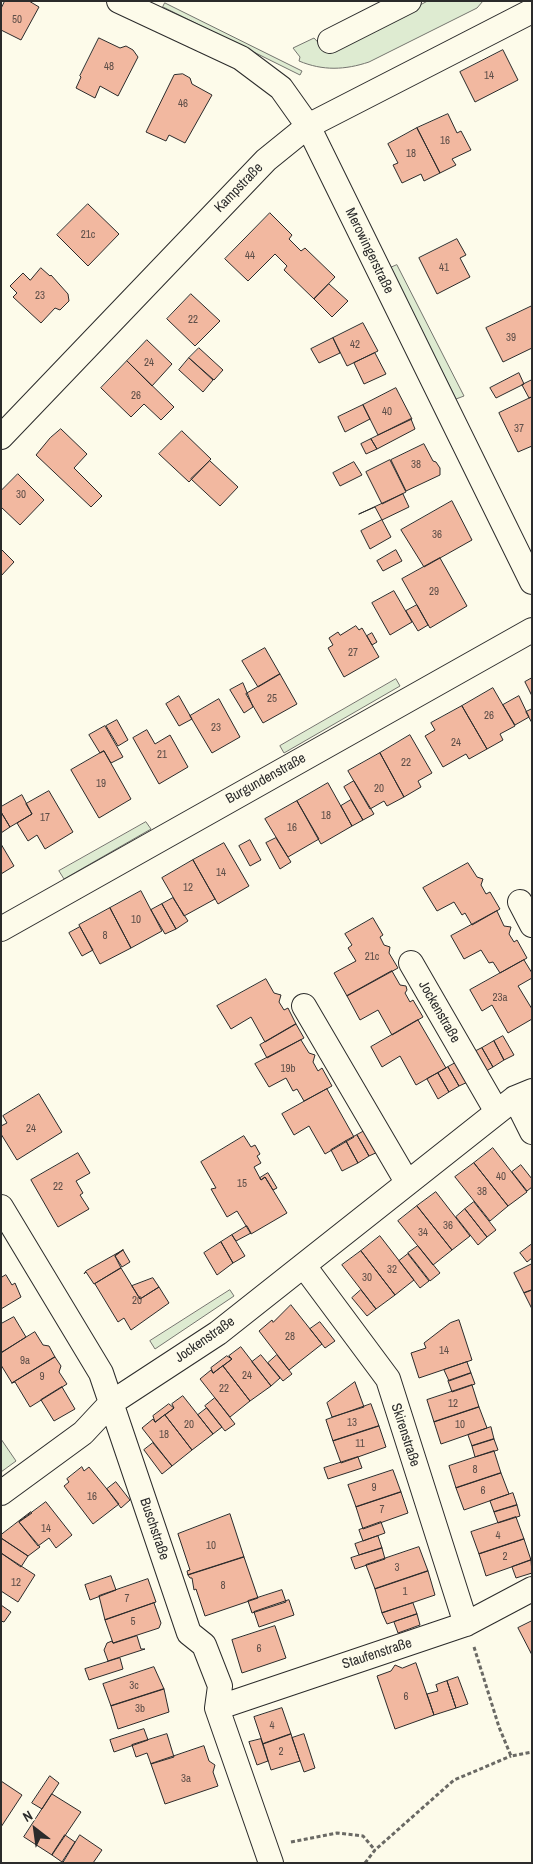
<!DOCTYPE html>
<html>
<head>
<meta charset="utf-8">
<style>
  body { margin:0 }
  #map { position:relative; width:533px; height:1864px; overflow:hidden; background:#fdfbea; font-family:"Archivo Narrow",sans-serif }
  canvas { display:block }
  .frame { position:absolute; inset:0; border:2px solid #2b2b2b; pointer-events:none }
  .north { position:absolute; left:10px; top:1804px; width:50px; height:50px; -webkit-text-stroke:4px #fdfbea; paint-order:stroke; rotate:330deg; font-size:14px; font-weight:700; line-height:20px; text-align:center; color:#2b2b2b }
  .north::after { content:''; display:block; margin:auto; width:18px; height:22px; background:#2b2b2b; clip-path:polygon(50% 0,100% 100%,50% 72%,0 100%) }
</style>
</head>
<body>
<div id="map">
<canvas width="533" height="1864"></canvas>
<div class="frame"></div>
<div class="north">N</div>
</div>
<script>
const g = document.querySelector('canvas').getContext('2d');
g.lineJoin = 'round';
function fillPath(path, color) {
  g.fillStyle = color;
  g.fill(path, 'evenodd');
}
function trace(path, color, width, dash) {
  g.strokeStyle = color;
  g.lineWidth = width;
  g.lineCap = dash ? 'butt' : 'round';
  g.setLineDash(dash || []);
  g.stroke(path);
}
function label(font, color, halo, rows, align = 'center') {
  g.font = font + ' "Archivo Narrow",sans-serif';
  g.lineWidth = 4;
  g.setLineDash([]);
  g.textBaseline = 'middle';
  g.strokeStyle = halo;
  g.fillStyle = color;
  for (const [text, x, y, turn = 0] of rows) {
    g.save();
    g.translate(x, y);
    g.rotate((+turn || 0) * Math.PI / 180);
    g.textAlign = isNaN(turn) ? turn : align;
    if (halo) g.strokeText(text, 0, 0);
    g.fillText(text, 0, 0);
    g.restore();
  }
}
const green = new Path2D(`
  M428 1H483L477 8 369 62C345 70 323 71 299 61L300 57 293 48 314 38 328 53Z
  M165 3 302 71 300 75 163 7Z
  M397 265 464 396 456 399 390 268Z
  M396 679 400 686 284 753 280 746Z
  M146 822 151 829 64 879 59 871Z
  M230 1290 234 1296 155 1349 150 1341Z
  M1 1439 16 1461 1 1472Z`);
const building = new Path2D(`
  M5 1H29L39 7 21 40 1 30V9Z
  M99 38 120 48 126 46 133 50 138 57 118 96 100 86 95 98 76 88 81 77 80 76Z
  M503 50 518 80 475 102 460 72Z
  M183 74 190 78 192 84 212 95 185 143 169 135 166 141 146 132 174 75Z
  M448 114 457 133 461 131 471 150 452 159 456 165 440 173 417 128Z
  M417 128 440 173 424 181 421 174 402 183 393 165 398 163 388 144Z
  M88 204 119 234 88 266 57 235Z
  M270 213 292 235 289 239 301 251 305 248 335 277 314 299 284 270 287 266 275 254 248 281 225 259Z
  M457 239 466 255 460 258 470 277 437 294 419 258Z
  M41 268 50 276 51 275 68 294 69 301 60 310 55 308 41 323 13 297 17 293 10 286 23 273 30 280Z
  M329 284 348 301 332 317 314 299Z
  M191 294 220 321 195 346 167 319Z
  M532 306V348L503 362 486 328Z
  M363 323 378 351 347 366 333 338Z
  M333 338 340 353 319 363 311 349Z
  M147 340 172 364 152 386 127 361Z
  M199 348 223 370 214 380 189 358Z
  M375 353 386 374 364 384 354 363Z
  M189 358 213 380 203 392 179 370Z
  M127 361 174 407 161 420 144 404 131 417 101 388Z
  M519 373 524 384 496 398 490 388Z
  M532 380V397L529 398 522 385Z
  M396 388 412 419 378 435 363 405Z
  M532 397V446L518 452 499 413Z
  M363 405 370 419 345 432 338 417Z
  M411 419 415 429 377 449 371 439Z
  M61 429 87 454 74 468 102 496 91 507 36 455 50 438Z
  M182 431 211 459 189 482 159 454Z
  M371 439 377 449 366 454 361 444Z
  M424 444 433 461 436 462 440 468V475L406 491 391 460Z
  M390 460 406 492 382 504 366 472Z
  M210 461 238 487 220 506 191 479Z
  M354 462 362 475 340 486 333 473Z
  M18 474 44 500 20 525 1 507V491Z
  M403 494 409 507 382 520 375 507 359 514Z
  M452 501 472 540 424 567 401 530Z
  M382 520 391 537 370 549 361 531Z
  M1 549 14 562 1 576Z
  M396 550 402 561 383 571 377 561Z
  M440 558 467 606 430 628 402 579Z
  M394 591 412 622 390 635 372 603Z
  M417 605 428 625 418 631 406 611Z
  M356 626 359 630 362 628 379 657 344 677 328 648 333 645 329 638 338 632 340 635Z
  M372 633 377 642 372 645 367 636Z
  M265 648 280 674 258 687 242 661Z
  M280 674 297 704 263 723 246 694Z
  M532 678V696L525 682Z
  M243 683 253 707 244 713 230 690Z
  M493 688 515 726 500 734 503 740 487 749 462 706Z
  M179 696 192 719 179 726 166 704Z
  M519 696 529 717 515 725 503 705Z
  M219 699 240 737 212 753 190 716Z
  M462 706 487 749 469 759 466 754 443 767 425 736 435 730 431 723Z
  M532 709V723L526 712Z
  M117 720 128 740 118 746 106 726Z
  M105 726 123 757 111 763 104 751 100 753 89 735Z
  M147 730 155 744 170 735 188 767 159 784 133 738Z
  M410 735 432 773 418 781 421 787 404 797 380 753Z
  M104 751 131 799 99 818 71 770Z
  M380 753 404 797 387 806 384 801 370 809 348 771Z
  M354 781 374 814 363 820 344 787Z
  M328 783 352 826 321 844 297 801Z
  M49 791 73 832 45 849 37 835 28 841 17 823 32 814 26 804Z
  M22 795 32 814 10 827 1 812V807Z
  M351 800 363 820 352 826 341 806Z
  M297 801 319 839 288 857 265 819Z
  M1 812 10 827 1 833Z
  M276 838 291 862 280 869 266 843Z
  M250 840 261 860 250 866 239 846Z
  M224 843 249 886 218 904 193 860Z
  M1 844 14 866 1 874Z
  M193 860 215 899 184 916 162 878Z
  M468 863 477 877 483 879 481 885 486 894 490 892 500 909 472 925 465 913 462 915 454 902 437 911 423 888Z
  M141 891 162 931 131 948 110 908Z
  M173 898 188 921 176 929 162 904Z
  M162 904 176 929 165 934 151 910Z
  M110 908 131 948 100 964 79 925Z
  M497 911 504 926 511 927 509 934 514 942 517 940 527 958 500 973 493 962 489 963 481 950 464 959 451 936Z
  M373 918 383 935 380 937 384 945 390 947 389 953 398 968 347 996 334 973 356 961 348 948 352 945 345 934Z
  M80 927 93 950 82 956 69 933Z
  M524 960 532 973V978L518 986 532 1009V1019L508 1033 492 1005 482 1011 470 990Z
  M392 971 400 985 406 986 407 990 405 993 410 1002 413 1000 423 1017 392 1035 378 1010 360 1020 347 996Z
  M266 979 274 993 281 995 279 1002 284 1010 288 1008 296 1024 265 1042 251 1017 231 1029 217 1006Z
  M418 1020 446 1068 416 1085 400 1056 382 1067 371 1047Z
  M296 1024 304 1038 267 1058 260 1045Z
  M503 1036 514 1055 504 1060 494 1041Z
  M301 1040 309 1053 315 1055 313 1062 318 1071 322 1068 332 1086 304 1101 297 1089 293 1091 286 1078 269 1087 255 1064Z
  M494 1041 504 1060 493 1067 482 1048Z
  M482 1048 493 1067 483 1073 472 1053Z
  M459 1061 470 1081 459 1086 448 1067Z
  M448 1067 459 1086 449 1092 438 1073Z
  M438 1073 449 1092 438 1099 427 1079Z
  M327 1089 354 1137 325 1154 309 1126 294 1135 282 1114Z
  M39 1094 62 1132 17 1160 1 1134V1126L7 1123 3 1116Z
  M368 1129 380 1151 369 1156 357 1135Z
  M357 1135 369 1156 358 1163 346 1141Z
  M244 1136 251 1147 255 1145 260 1154 257 1156 261 1163 254 1167 261 1180 265 1177 287 1213 251 1234 237 1211 227 1217 211 1189 216 1188 201 1162Z
  M346 1141 358 1163 342 1171 331 1150Z
  M493 1148 527 1192 508 1206 474 1163Z
  M78 1153 90 1173 76 1181 83 1193 80 1195 89 1209 58 1227 31 1180Z
  M474 1163 508 1206 490 1221 455 1177Z
  M521 1165 532 1179V1187L527 1191 512 1172Z
  M268 1173 277 1188 273 1190 265 1177 261 1180 260 1178Z
  M436 1192 470 1236 452 1250 417 1206Z
  M474 1202 496 1230 487 1237 465 1209Z
  M417 1206 452 1250 433 1265 398 1221Z
  M465 1209 487 1237 478 1245 456 1217Z
  M247 1226 251 1233 236 1241 232 1235Z
  M232 1235 245 1256 233 1263 221 1242Z
  M380 1236 414 1280 395 1295 361 1251Z
  M221 1242 233 1263 217 1275 204 1253Z
  M532 1244V1258L527 1262 520 1253Z
  M418 1246 440 1273 430 1281 408 1253Z
  M123 1250 115 1256 121 1268 94 1284 86 1272 84 1274 86 1271Z
  M123 1250 130 1262 122 1267 115 1256Z
  M361 1251 395 1295 376 1309 342 1265Z
  M408 1254 429 1281 420 1288 399 1261Z
  M532 1264V1290L524 1293 514 1273Z
  M121 1268 140 1299 159 1287 169 1303 131 1330 124 1318 118 1322 95 1284Z
  M6 1275 12 1285 15 1283 21 1297 1 1309V1278Z
  M153 1278 159 1287 140 1299 132 1286Z
  M361 1290 376 1309 367 1316 352 1298Z
  M532 1290V1309L524 1293Z
  M291 1305 322 1344 289 1370 259 1331 272 1320 273 1322Z
  M14 1317 26 1337 1 1353V1324Z
  M459 1320 472 1360 419 1378 411 1353 426 1348 424 1343 450 1323Z
  M320 1322 335 1341 325 1348 310 1329Z
  M35 1332 43 1345 49 1346 55 1357 12 1383 1 1365V1353Z
  M241 1347 271 1386 250 1401 223 1366 232 1359 229 1356Z
  M261 1355 280 1378 271 1386 252 1362Z
  M277 1355 292 1374 283 1381 268 1363Z
  M227 1356 232 1359 213 1373 211 1368Z
  M55 1357 61 1366 59 1372 67 1384 30 1407 15 1382 12 1383Z
  M467 1362 471 1373 449 1381 444 1370Z
  M223 1366 250 1401 230 1417 200 1379 211 1370 213 1373Z
  M471 1373 475 1384 452 1392 448 1381Z
  M355 1382 364 1407 332 1417 327 1403Z
  M472 1385 479 1407 434 1422 427 1400Z
  M62 1387 75 1409 54 1421 41 1400Z
  M183 1396 213 1434 192 1450 165 1415 174 1408 172 1404Z
  M215 1398 235 1424 225 1431 205 1406Z
  M169 1404 174 1408 155 1422 153 1416Z
  M371 1404 379 1426 333 1441 326 1420Z
  M479 1407 487 1428 441 1444 434 1422Z
  M207 1408 222 1427 213 1434 198 1415Z
  M165 1415 192 1450 172 1466 142 1428 153 1419 155 1422Z
  M379 1426 386 1447 341 1463 333 1441Z
  M491 1427 494 1439 472 1446 468 1435Z
  M494 1439 498 1450 475 1457 472 1446Z
  M153 1443 172 1466 162 1474 144 1450Z
  M494 1451 501 1473 456 1488 449 1466Z
  M358 1457 362 1468 328 1479 324 1468Z
  M82 1467 84 1471 89 1467 119 1504 93 1524 64 1486 69 1482 67 1479Z
  M393 1470 401 1492 356 1507 348 1485Z
  M501 1473 509 1494 464 1510 456 1488Z
  M116 1482 130 1500 121 1508 107 1489Z
  M401 1492 408 1513 363 1529 356 1507Z
  M513 1493 517 1505 494 1512 490 1501Z
  M46 1502 72 1535 56 1548 49 1538 38 1546 19 1522Z
  M517 1505 520 1516 498 1523 494 1512Z
  M31 1512 32 1513 19 1522 40 1547 28 1556 1 1538V1535Z
  M230 1514 244 1557 188 1575 187 1571 190 1570 178 1534Z
  M516 1517 524 1539 479 1554 471 1532Z
  M381 1522 385 1533 363 1541 359 1530Z
  M378 1536 382 1548 359 1555 355 1544Z
  M1 1538 28 1556 21 1567 1 1553Z
  M524 1539 531 1560 486 1576 479 1554Z
  M419 1547 428 1571 375 1589 366 1565Z
  M382 1548 385 1559 355 1569 351 1558Z
  M1 1553 35 1575 18 1602 1 1591Z
  M244 1557 258 1598 205 1616 196 1589 194 1590 192 1578H190L188 1575Z
  M531 1560 532 1573 516 1578 512 1567Z
  M428 1571 435 1595 382 1613 375 1589Z
  M111 1576 116 1590 90 1600 85 1585Z
  M148 1579 156 1602 105 1620 99 1596Z
  M282 1590 286 1602 252 1613 248 1601Z
  M289 1600 294 1615 259 1627 254 1612Z
  M154 1603 161 1623 159 1628 113 1643 105 1620Z
  M413 1603 417 1614 387 1624 382 1613Z
  M1 1605 11 1612 4 1622 1 1621Z
  M417 1614 420 1625 398 1633 394 1622Z
  M532 1621V1655L518 1628Z
  M275 1626 286 1658 242 1673 232 1640Z
  M137 1636 141 1649H145L108 1661 104 1650 107 1643 112 1641 113 1643Z
  M120 1658 123 1669 89 1680 85 1669Z
  M416 1663 434 1715 395 1729 377 1676 391 1671 395 1665 402 1668Z
  M154 1667 164 1689 111 1706 103 1684Z
  M458 1677 468 1704 456 1708 447 1681Z
  M447 1681 456 1708 434 1715 427 1694 438 1691 436 1685Z
  M164 1689 169 1712 118 1729 111 1706Z
  M282 1708 291 1734 263 1744 254 1717Z
  M144 1729 148 1740 114 1752 110 1740Z
  M167 1734 174 1757 151 1764 147 1753 136 1757 132 1745Z
  M291 1734 300 1761 271 1770 263 1744Z
  M304 1734 315 1768 304 1772 292 1738Z
  M261 1739 268 1761 257 1765 249 1742Z
  M204 1746 209 1761 215 1765 213 1772 218 1786 165 1804 151 1764Z
  M50 1776 59 1783 42 1809 32 1803Z
  M1 1781 22 1795 1 1827Z
  M52 1794 81 1812 52 1855 24 1837Z
  M65 1835 75 1842 62 1862 52 1855Z
  M80 1835 102 1850 93 1863H63Z`);
const path = new Path2D(`
  M474 1647 499 1727 511 1756 532 1752
  M291 1842 337 1833 363 1836 375 1850
  M365 1863 375 1850 454 1780 511 1756`);
const street = new Path2D(`
  M119 1 241 58 281 88 308 126 532 582
  M330 41 409 1
  M1 437 266 160 308 126 532 11
  M520 902 532 925
  M1 929 532 630
  M411 963 497 1112
  M304 1006 407 1182
  M515 1098 532 1132
  M1 1207 101 1373 189 1633 204 1645 220 1686 217 1708 271 1863
  M304 1266 388 1379 466 1624
  M1 1493 83 1433 111 1403 218 1333 515 1098 532 1091
  M217 1708 466 1624 532 1589`);
const numberNames = [
  ["50",17,20],
  ["48",109,67],
  ["14",489,76],
  ["46",183,104],
  ["16",445,141],
  ["18",411,154],
  ["21c",88,235],
  ["44",250,256],
  ["41",444,268],
  ["23",40,296],
  ["22",193,320],
  ["39",511,338],
  ["42",355,345],
  ["24",149,363],
  ["26",136,396],
  ["40",387,412],
  ["37",519,429],
  ["38",416,465],
  ["30",21,495],
  ["36",437,535],
  ["29",434,592],
  ["27",353,653],
  ["25",272,699],
  ["26",489,716],
  ["23",216,728],
  ["24",456,743],
  ["21",162,755],
  ["22",406,763],
  ["19",101,784],
  ["20",379,789],
  ["18",326,816],
  ["17",45,818],
  ["16",292,828],
  ["14",221,873],
  ["12",188,888],
  ["10",136,920],
  ["8",105,936],
  ["21c",372,957],
  ["23a",500,998],
  ["19b",288,1069],
  ["24",31,1129],
  ["40",501,1177],
  ["15",242,1184],
  ["22",58,1187],
  ["38",482,1192],
  ["36",448,1226],
  ["34",423,1233],
  ["32",392,1270],
  ["30",367,1278],
  ["20",137,1301],
  ["28",290,1337],
  ["14",444,1351],
  ["9a",25,1361],
  ["24",247,1376],
  ["9",42,1377],
  ["22",224,1389],
  ["12",453,1404],
  ["13",352,1423],
  ["20",189,1425],
  ["10",460,1425],
  ["18",164,1435],
  ["11",360,1444],
  ["8",475,1470],
  ["9",374,1488],
  ["6",483,1491],
  ["16",92,1497],
  ["7",382,1510],
  ["14",46,1529],
  ["4",498,1536],
  ["10",211,1546],
  ["2",505,1557],
  ["3",397,1568],
  ["12",16,1583],
  ["8",223,1586],
  ["1",405,1592],
  ["7",127,1599],
  ["5",133,1622],
  ["6",259,1649],
  ["3c",134,1686],
  ["6",406,1697],
  ["3b",140,1709],
  ["4",272,1726],
  ["2",281,1752],
  ["3a",186,1779]
];
const streetNames = [
  ["Kampstraße",239,188,-46],
  ["Merowingerstraße",369,251,64],
  ["Burgundenstraße",266,779,-29],
  ["Jockenstraße",439,1012,60],
  ["Jockenstraße",205,1340,-35],
  ["Skirenstraße",405,1435,72],
  ["Buschstraße",154,1529,71],
  ["Staufenstraße",377,1654,-18]
];
fillPath(green, '#deebd1');
trace(green, '#74746e', 1);
fillPath(building, '#f2b8a0');
trace(building, '#2b2b2b', 1);
trace(street, '#2b2b2b', 26);
trace(path, '#6a6964', 3, [4, 2.5]);
trace(street, '#fdfbea', 24);
label('11px', '#5d4e48', null, numberNames);
label('14px', '#2b2b2b', '#fdfbea', streetNames);
</script>
</body>
</html>
